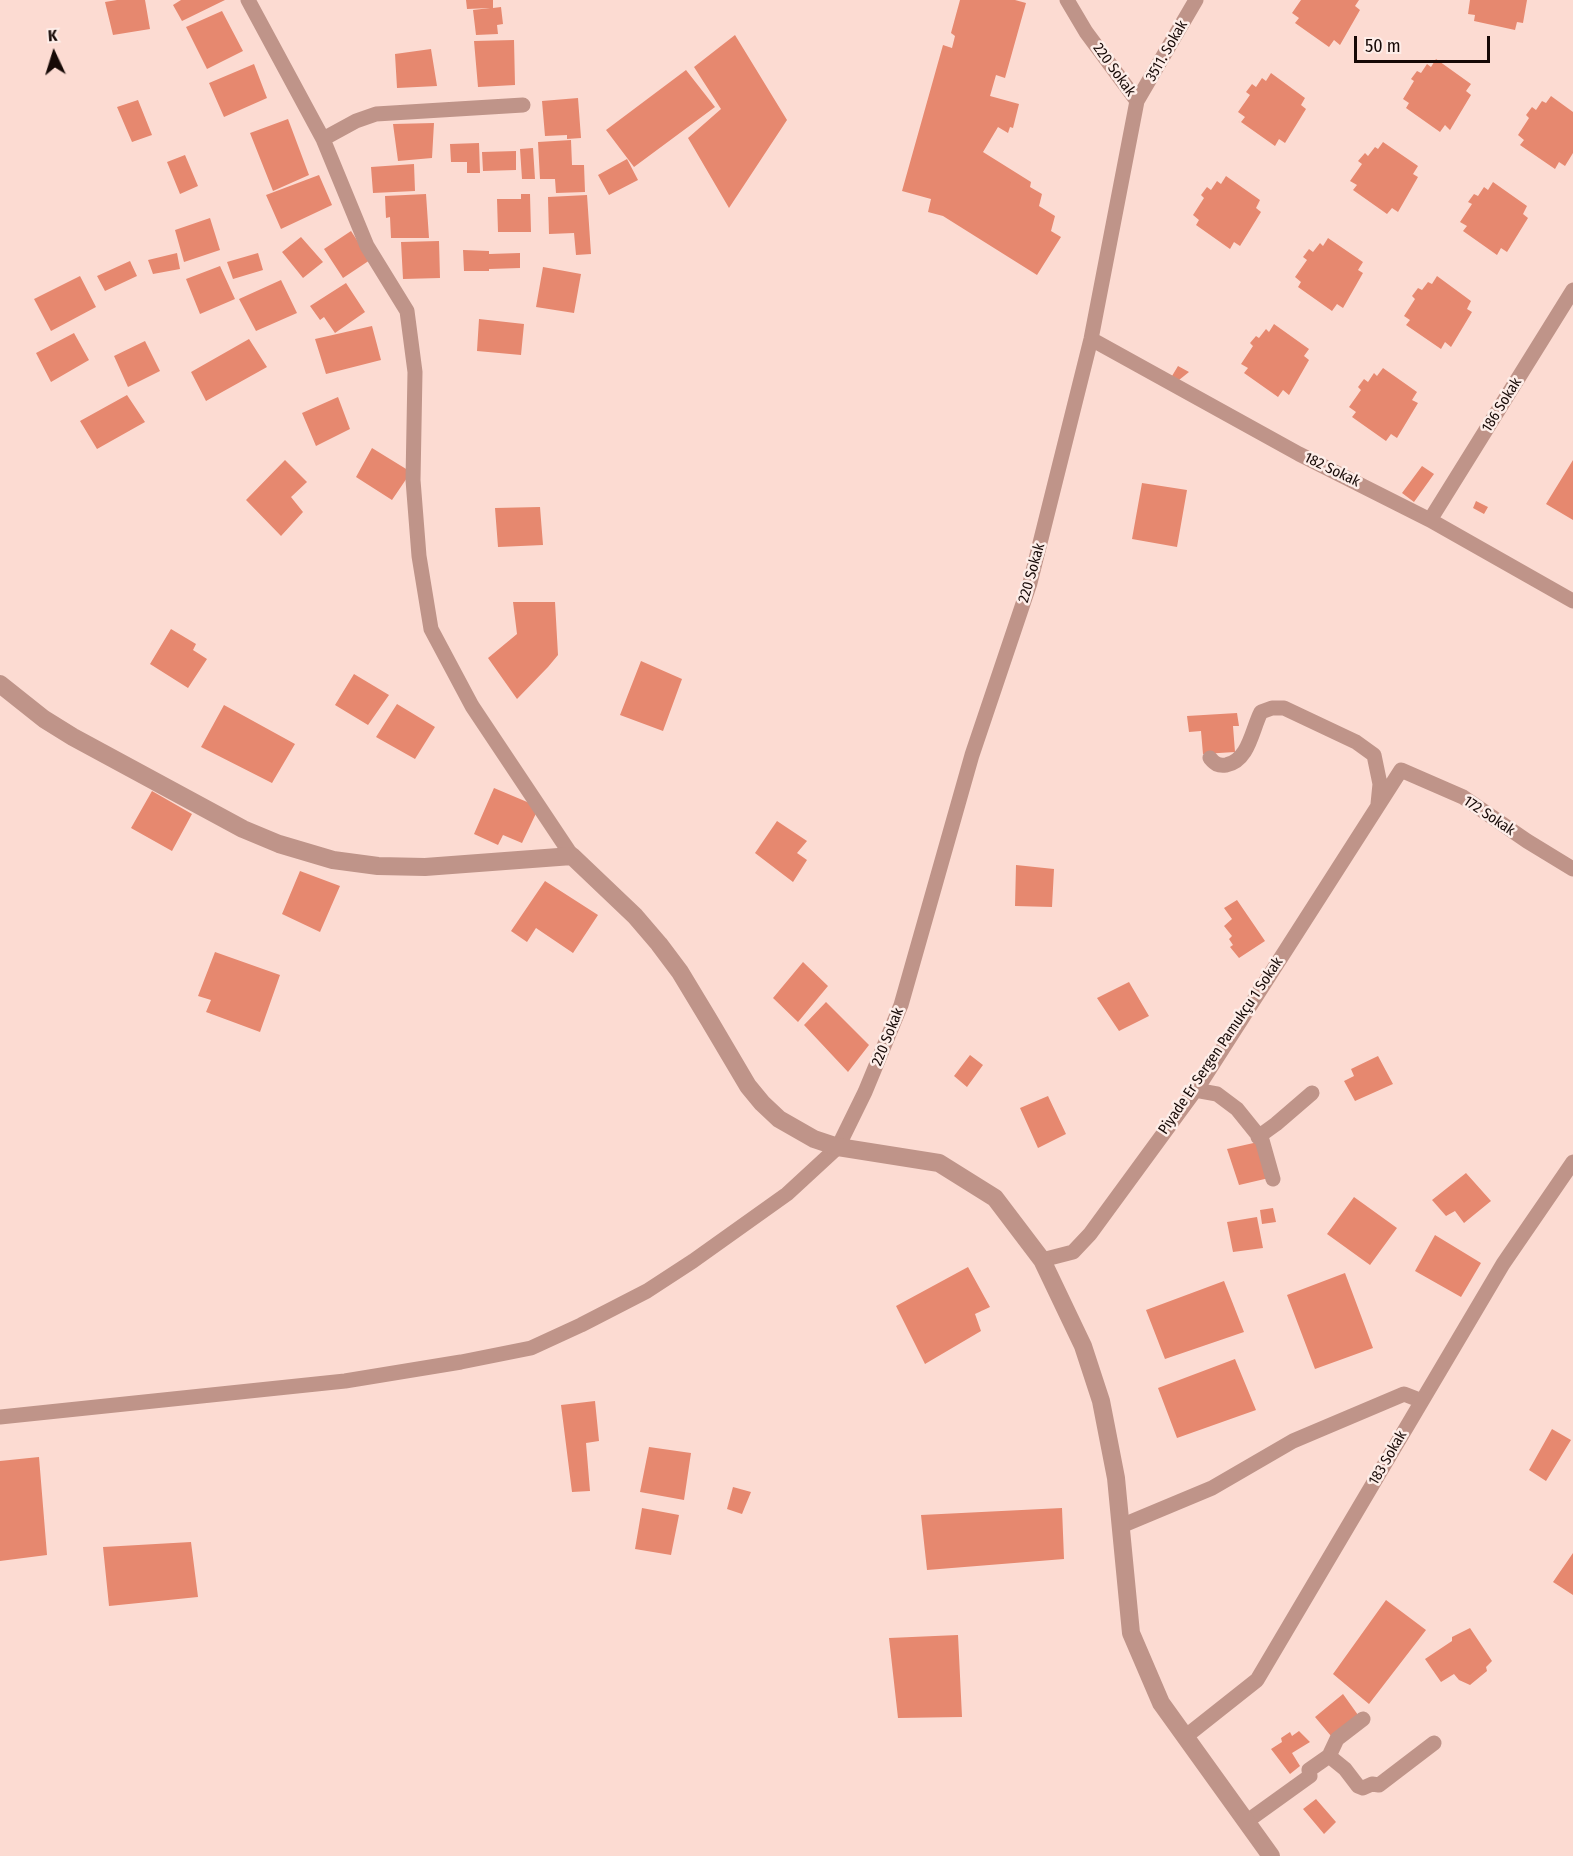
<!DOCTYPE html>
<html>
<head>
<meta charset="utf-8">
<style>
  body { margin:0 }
  #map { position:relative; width:1573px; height:1856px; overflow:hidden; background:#fcdbd2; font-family:"Fira Sans Condensed",sans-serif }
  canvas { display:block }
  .north { position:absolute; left:24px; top:24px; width:60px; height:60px; -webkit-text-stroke:4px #fdede8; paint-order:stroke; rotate:356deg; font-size:16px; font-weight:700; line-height:24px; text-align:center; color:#160906 }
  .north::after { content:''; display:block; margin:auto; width:21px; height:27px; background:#160906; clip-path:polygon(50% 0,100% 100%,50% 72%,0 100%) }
  .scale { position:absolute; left:1354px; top:36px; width:136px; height:27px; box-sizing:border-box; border:3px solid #160906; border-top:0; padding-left:8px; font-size:18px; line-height:21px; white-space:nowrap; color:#160906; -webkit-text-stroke:4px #fdede8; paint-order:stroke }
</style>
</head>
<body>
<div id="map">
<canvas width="1573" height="1856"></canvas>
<div class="north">K</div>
<div class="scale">50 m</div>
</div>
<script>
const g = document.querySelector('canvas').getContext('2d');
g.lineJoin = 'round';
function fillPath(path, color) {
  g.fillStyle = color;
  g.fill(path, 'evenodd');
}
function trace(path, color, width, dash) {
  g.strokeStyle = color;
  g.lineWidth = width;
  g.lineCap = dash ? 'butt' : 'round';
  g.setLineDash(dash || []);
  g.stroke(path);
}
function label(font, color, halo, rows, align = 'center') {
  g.font = font + ' "Fira Sans Condensed",sans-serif';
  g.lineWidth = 5;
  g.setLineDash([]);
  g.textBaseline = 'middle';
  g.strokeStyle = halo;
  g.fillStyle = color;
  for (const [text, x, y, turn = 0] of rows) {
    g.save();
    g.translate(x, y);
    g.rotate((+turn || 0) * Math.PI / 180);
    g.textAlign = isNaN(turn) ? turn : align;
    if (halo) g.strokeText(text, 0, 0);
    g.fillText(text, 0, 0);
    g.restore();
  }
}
const building = new Path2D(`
  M117 0H145L150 29 113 35 105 2Z
  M181 0H225L182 21 173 5Z
  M466 0H493V8L501 7 503 24 497 25 498 34 476 35 473 10 490 8 467 9Z
  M960 0H1015L1026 3 1005 78 996 75 990 96 1019 104 1013 128 1010 127 1008 133 998 127 983 152 1031 182 1030 187 1042 194 1039 206 1055 216 1051 231 1061 237 1037 275 943 216 928 212 931 199 902 191 943 45 952 48 955 36 951 33Z
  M1301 0H1359L1355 6 1360 10 1340 45 1334 40 1329 47 1295 23 1299 18 1292 13Z
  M1470 0H1527L1523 23 1517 22 1515 30 1474 21 1475 15 1468 14Z
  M222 11 243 51 207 69 186 27Z
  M735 35 787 120 729 208 688 138 721 109 694 67Z
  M514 40 515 85 478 87 474 41Z
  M431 49 437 86 397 88 395 54Z
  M1436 59 1471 84 1466 91 1471 95 1450 130 1445 125 1440 132 1406 108 1409 103 1403 99 1414 81 1411 79 1417 71 1421 73 1427 64 1431 67Z
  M254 64 267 98 224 117 209 83Z
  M686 70 715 107 634 167 606 130Z
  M1271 73 1305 98 1301 105 1306 109 1285 143 1279 139 1275 146 1241 122 1245 117 1238 112 1250 95 1246 92 1252 84 1256 87 1262 78 1266 81Z
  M1551 96 1573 112V153L1565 166 1559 162 1555 169 1520 145 1524 140 1518 135 1529 118 1526 115 1532 107 1536 110 1542 101 1546 103Z
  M578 98 581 138 567 139V135L545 136 542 101Z
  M138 100 152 135 132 142 117 107Z
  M288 119 309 175 273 191 250 133Z
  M434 123 432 158 398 161 393 124Z
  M571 140 572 165H584L585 192 556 193 555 179H540L538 142Z
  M1383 142 1418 166 1413 174 1418 177 1398 212 1392 208 1387 214 1353 190 1357 185 1350 181 1362 164 1358 161 1365 153 1368 156 1375 147 1378 149Z
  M479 143 480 173H467V162H451L450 144Z
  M533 148 535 179H522L520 149Z
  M516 151V170L483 171 482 152Z
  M185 155 198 186 180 194 167 162Z
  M627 159 638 180 609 195 598 175Z
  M414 164 415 191 373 193 371 167Z
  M319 175 332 205 281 229 266 195Z
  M1226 176 1260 200 1256 208 1261 212 1240 246 1234 242 1230 249 1196 225 1199 220 1193 215 1204 198 1201 195 1207 187 1211 190 1217 181 1221 184Z
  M1493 182 1527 206 1523 214 1528 218 1507 252 1501 248 1497 255 1463 231 1467 226 1460 222 1472 204 1468 202 1474 194 1478 196 1484 187 1488 190Z
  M426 194 429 238H391L390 217 386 218 385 196Z
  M521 194H530L531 232H498L497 199H521Z
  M587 195 591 254 576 255 574 233 549 234 548 197Z
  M210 218 220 250 184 262 175 230Z
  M351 231 370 260 343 278 324 249Z
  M301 237 323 262 303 278 282 252Z
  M1328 238 1363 262 1358 270 1363 273 1343 308 1337 304 1332 311 1298 287 1301 282 1295 277 1307 260 1303 257 1309 249 1313 252 1320 243 1323 246Z
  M439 241 440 278 403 279 401 242Z
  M463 250 489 251V254L520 253V268L489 269V271H464Z
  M177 253 180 269 153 274 148 260Z
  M258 253 263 270 233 279 227 262Z
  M130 261 137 276 105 291 97 276Z
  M220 266 235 299 200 314 186 279Z
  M543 267 581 274 574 313 536 307Z
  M80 276 96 307 51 331 34 299Z
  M1437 276 1471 301 1467 309 1472 312 1451 347 1445 342 1441 349 1406 325 1410 320 1404 316 1415 299 1412 296 1418 288 1422 290 1428 282 1432 284Z
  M281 280 297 313 256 331 239 299Z
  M346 283 365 312 335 333 324 317 320 320 310 306Z
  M479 319 524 324 521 355 477 351Z
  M1274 324 1309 349 1304 356 1309 360 1289 395 1283 390 1278 397 1244 373 1248 368 1241 364 1253 346 1250 343 1256 336 1259 338 1266 329 1269 332Z
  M372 326 381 360 326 374 315 339Z
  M74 333 89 360 51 382 36 353Z
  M249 339 267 367 206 401 191 372Z
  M145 341 160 371 128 387 114 356Z
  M1178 366 1189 372 1179 380 1172 376Z
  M1383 368 1417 392 1412 400 1418 403 1397 438 1391 434 1386 441 1352 417 1356 412 1349 407 1361 390 1358 387 1364 379 1368 382 1374 373 1377 376Z
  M127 395 145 422 97 449 80 421Z
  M338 397 350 429 316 446 302 413Z
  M372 448 411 472 392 500 356 477Z
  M285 460 307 482 291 497 303 512 281 536 246 500Z
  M1573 460V520L1546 504Z
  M1422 466 1434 474 1414 502 1402 493Z
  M1142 483 1187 490 1177 547 1132 539Z
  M1476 501 1488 507 1484 514 1473 508Z
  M540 507 543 545 498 547 495 508Z
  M513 602H555L558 655 548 667 517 699 488 658 517 634Z
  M171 629 196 644 193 650 207 659 188 688 150 664Z
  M641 661 682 679 663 731 620 715Z
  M354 674 389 695 368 725 335 705Z
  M397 704 435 727 415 759 376 737Z
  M224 705 295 744 272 783 201 747Z
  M1237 713 1239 726H1233L1235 752 1203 754 1201 731 1189 732 1187 716Z
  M494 788 539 807 522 843 503 835 498 845 474 834Z
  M152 791 192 814 172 851 131 828Z
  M777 821 807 841 797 853 807 860 793 882 755 853Z
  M1016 865 1054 869 1052 907 1015 906Z
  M300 871 340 886 320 932 282 914Z
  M545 881 598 915 573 953 536 928 527 942 511 931Z
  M1237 900 1265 941 1239 958 1230 947 1233 945 1229 939 1232 936 1224 926 1232 919 1224 908Z
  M215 952 280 975 260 1032 206 1012 211 1000 198 996Z
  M803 962 828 986 798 1022 773 998Z
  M1129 982 1149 1016 1119 1031 1097 998Z
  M826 1002 869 1045 848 1072 804 1025Z
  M970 1055 983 1065 967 1087 954 1076Z
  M1378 1056 1393 1084 1355 1101 1344 1081 1354 1076 1351 1069Z
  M1048 1096 1066 1134 1038 1148 1020 1108Z
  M1258 1142 1269 1178 1239 1185 1227 1149Z
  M1466 1173 1491 1201 1464 1223 1455 1211 1446 1216 1432 1200Z
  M1354 1197 1397 1228 1370 1265 1327 1234Z
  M1273 1208 1276 1222 1262 1224 1260 1210Z
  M1257 1217 1263 1248 1233 1252 1227 1222Z
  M1435 1235 1481 1263 1461 1297 1415 1271Z
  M968 1267 990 1307 975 1314 981 1331 925 1364 896 1306Z
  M1345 1273 1373 1348 1315 1369 1287 1295Z
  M1224 1281 1244 1332 1165 1359 1146 1310Z
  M1235 1359 1256 1410 1177 1438 1158 1388Z
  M595 1401 599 1441 586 1443 590 1491 572 1492 561 1405Z
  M1552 1429 1571 1440 1546 1481 1529 1470Z
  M649 1447 691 1453 684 1500 640 1492Z
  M39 1457 47 1555 0 1561V1461Z
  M733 1487 751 1492 742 1514 727 1509Z
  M642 1508 679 1515 671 1555 635 1549Z
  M1062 1508 1064 1559 927 1570 921 1515Z
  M191 1542 198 1597 109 1606 103 1547Z
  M1573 1553V1595L1553 1582Z
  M1386 1600 1426 1630 1369 1704 1333 1674Z
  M1470 1628 1492 1661 1486 1667 1487 1671 1470 1685 1459 1680 1454 1674 1441 1682 1425 1659 1452 1641V1637Z
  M958 1635 962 1717 898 1718 889 1638Z
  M1343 1694 1358 1715 1331 1736 1315 1717Z
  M1299 1731 1310 1742 1292 1753 1300 1766 1290 1774 1271 1749 1282 1742 1281 1738 1290 1732 1292 1736Z
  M1316 1799 1336 1822 1324 1834 1303 1809Z`);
const minor = new Path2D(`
  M248 0 323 139 367 246 407 311 415 372 413 480 419 556 431 629 472 706 572 856
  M1067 0 1086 32 1137 101
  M323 139 356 121 376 114 523 105
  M1091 339 1299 454 1430 520 1573 601
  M1430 520 1573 290
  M1210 758C1215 764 1218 766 1226 765 1249 761 1252 729 1261 712L1272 708H1284L1356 742 1374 755 1380 784 1378 804
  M1195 1090 1217 1094 1237 1109 1262 1140 1273 1179
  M1258 1137 1276 1124 1312 1093
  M1042 1260 1073 1252 1090 1234 1202 1081 1401 770 1463 797 1527 841 1573 869
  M0 1417 345 1381 461 1362 531 1348 581 1325 647 1291 693 1261 787 1194 838 1147 865 1092 901 1005 972 755 1030 583 1091 339 1137 101 1196 0
  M1121 1526 1212 1488 1293 1441 1404 1394 1422 1401
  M1185 1737 1257 1680 1503 1264 1573 1162
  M1329 1756 1345 1769 1358 1786 1363 1788 1372 1784 1379 1785 1434 1743
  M1246 1822 1310 1776 1309 1770 1329 1756 1337 1739 1363 1719`);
const tertiary = new Path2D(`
  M0 684 44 719 73 737 243 829 279 844 333 860 378 866 425 867 572 856 635 916 659 944 680 972 709 1020 748 1086 762 1103 779 1119 814 1139 838 1147 939 1163 995 1198 1042 1260 1083 1346 1101 1401 1116 1478 1131 1633 1161 1703 1271 1856`);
const streetNames = [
  ["3511. Sokak",1167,51,-60],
  ["220 Sokak",1114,70,54],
  ["186 Sokak",1502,405,-58],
  ["182 Sokak",1332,470,26],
  ["220 Sokak",1032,573,-74],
  ["172 Sokak",1489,816,34],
  ["220 Sokak",888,1037,-68],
  ["Piyade Er Sergen Pamukçu 1 Sokak",1221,1046,-56],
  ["183 Sokak",1388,1458,-60]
];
fillPath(building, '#e6886f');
trace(minor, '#bf9489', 15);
trace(tertiary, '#bf9489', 18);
label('15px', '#160906', '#fdede8', streetNames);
</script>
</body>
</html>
